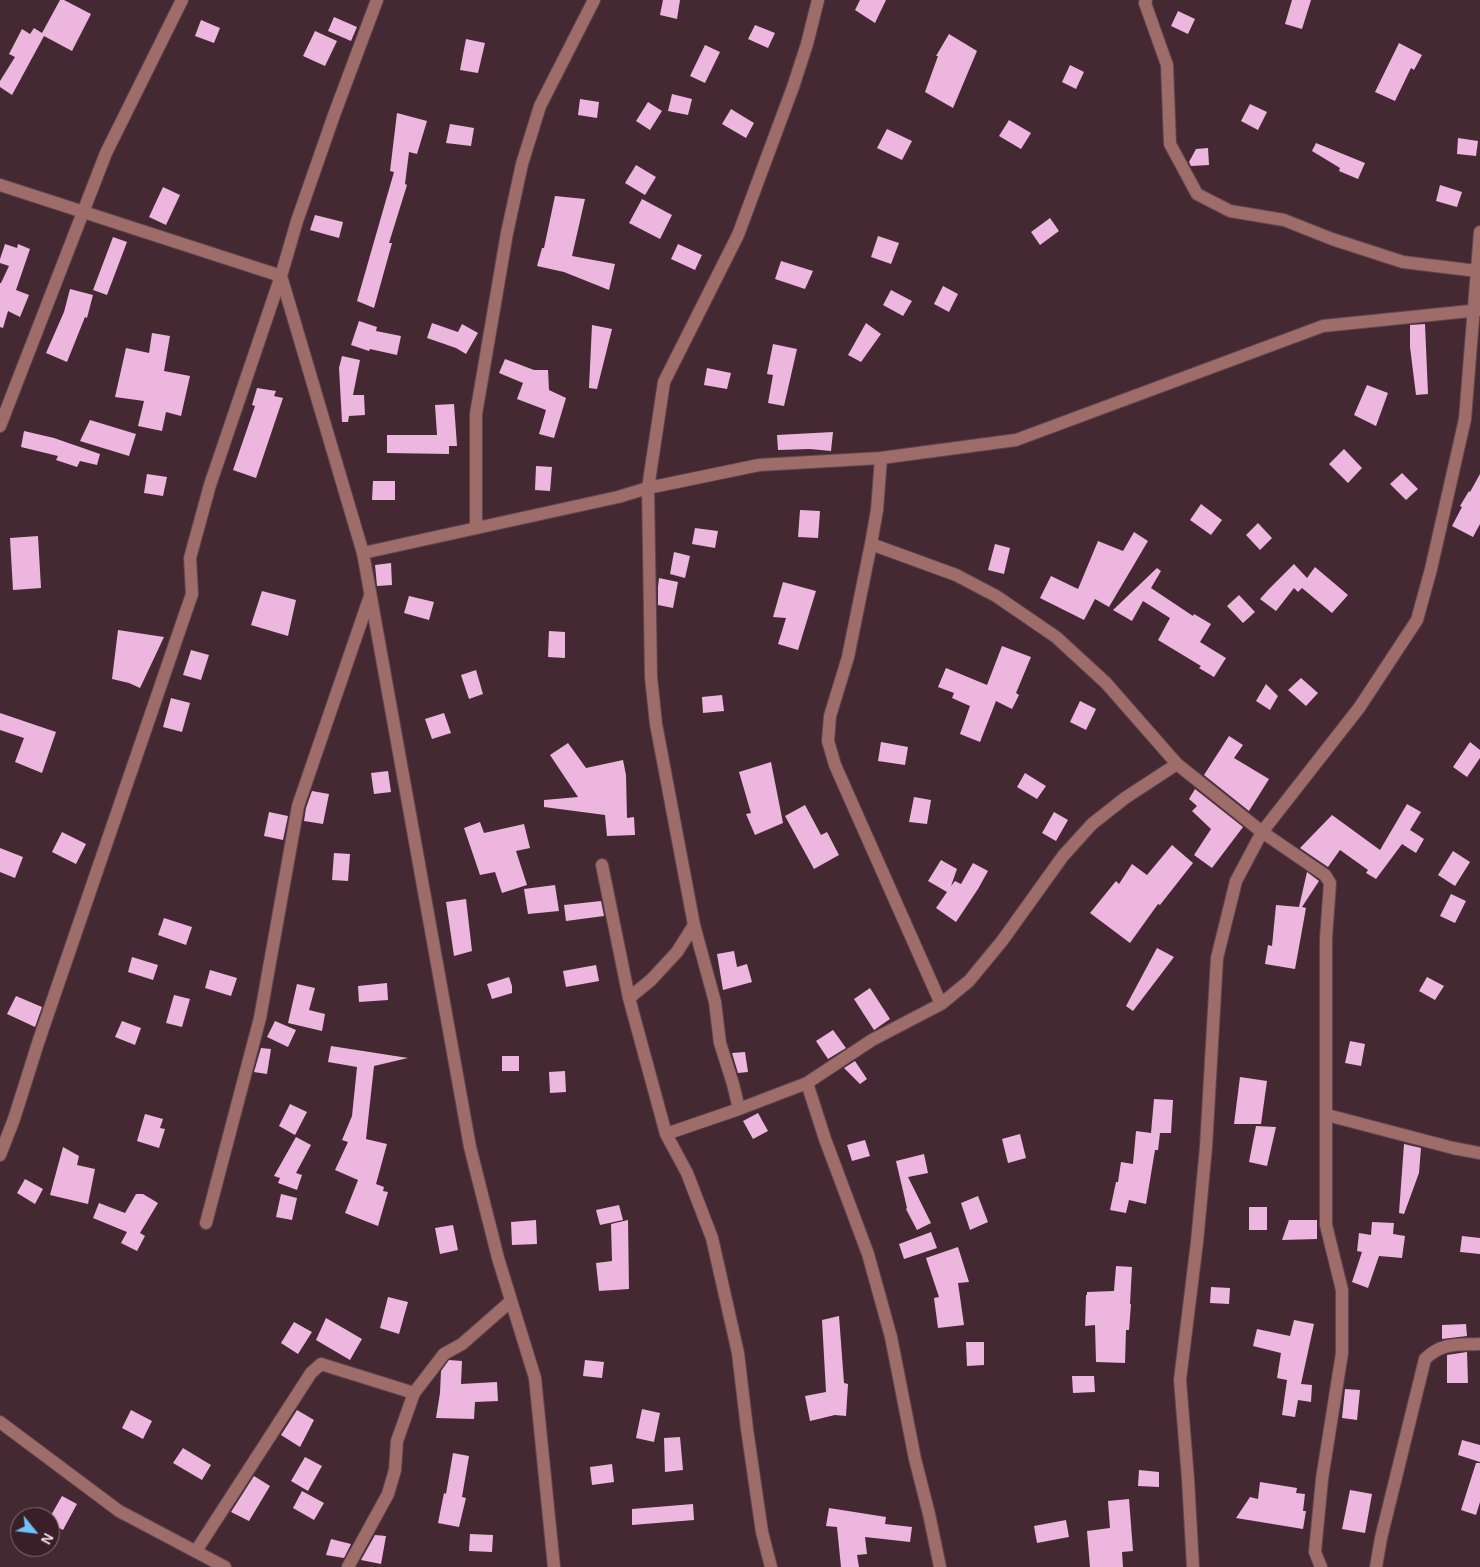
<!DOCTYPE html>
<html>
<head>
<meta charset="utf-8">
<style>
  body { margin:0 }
  #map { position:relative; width:1480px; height:1567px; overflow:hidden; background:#452932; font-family:Helvetica,sans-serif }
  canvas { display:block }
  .north { position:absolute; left:10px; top:1507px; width:50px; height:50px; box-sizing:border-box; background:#3a1f28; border:1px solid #836b72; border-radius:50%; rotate:119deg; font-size:14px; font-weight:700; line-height:20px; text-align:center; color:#f0dde2 }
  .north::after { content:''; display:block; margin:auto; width:18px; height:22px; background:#70c1f4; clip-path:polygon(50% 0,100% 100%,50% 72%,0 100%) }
</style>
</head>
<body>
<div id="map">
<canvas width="1480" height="1567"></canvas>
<div class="north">N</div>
</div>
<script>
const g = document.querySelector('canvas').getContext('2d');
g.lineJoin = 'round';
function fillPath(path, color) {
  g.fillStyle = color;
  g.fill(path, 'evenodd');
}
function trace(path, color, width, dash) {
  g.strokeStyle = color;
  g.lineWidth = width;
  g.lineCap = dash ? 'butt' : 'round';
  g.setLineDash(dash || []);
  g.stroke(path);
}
const building = new Path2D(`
  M60 0H64L91 14 72 51 44 36 12 95 0 87V81L15 57 9 54 22 29 30 34 34 28 42 33Z
  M663 0H680L677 19 660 15Z
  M860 0H886L875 23 855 10Z
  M1292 0H1311L1302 29 1285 24Z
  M1178 11 1195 19 1188 34 1171 26Z
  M334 17 357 27 351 41 328 31Z
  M201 20 220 28 214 43 195 36Z
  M755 25 775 33 768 48 748 39Z
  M315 31 337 41 325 66 303 56Z
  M949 34 977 51 953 108 925 92 938 56H936Z
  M466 39 485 43 478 73 460 70Z
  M1399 43 1422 55 1414 70 1411 68 1395 101 1375 92Z
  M705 45 720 52 705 83 690 76Z
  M1070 65 1084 72 1076 89 1062 82Z
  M672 94 692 99 688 115 668 111Z
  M580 99 599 102 597 118 578 115Z
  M648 102 662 111 650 130 636 121Z
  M1250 104 1267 112 1258 130 1241 121Z
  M731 109 754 123 746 138 722 124Z
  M397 113 427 121 417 154 409 152 405 184 407 185 389 243H392L374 308 357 301 394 172 390 171Z
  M1009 120 1031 133 1021 149 999 136Z
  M450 124 474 128 471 146 446 143Z
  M887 129 912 141 902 160 877 148Z
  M1458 138 1478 141 1476 156 1457 154Z
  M1316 143 1365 163 1358 179 1339 171 1340 168 1312 151Z
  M1208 148 1209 165 1191 166 1189 162 1196 149Z
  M636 165 656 177 645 195 625 183Z
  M1440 185 1462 192 1457 207 1436 201Z
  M163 187 180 195 166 225 149 217Z
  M555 196 585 199 572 256 615 264 609 290 564 272 537 266 542 248H544Z
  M642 199 672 215 660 239 629 223Z
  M315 215 343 222 339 238 310 230Z
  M1050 218 1059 231 1040 245 1031 232Z
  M878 236 899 243 891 264 871 257Z
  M113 237 127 242 107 295 93 290Z
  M5 244 17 248 18 244 30 249 16 290 29 295 20 317 8 311 3 328 0 327V283H1L9 266 0 263V259Z
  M678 244 702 255 695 270 671 259Z
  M781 261 813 271 805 289 775 279Z
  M943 286 958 294 949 312 934 304Z
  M70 289 93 295 87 318 85 317 67 362 46 353 64 312Z
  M891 290 912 301 903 316 883 305Z
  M359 321 377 327 376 331 401 336 397 355 370 349 369 351 351 345Z
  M432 323 458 332 462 324 478 333 466 354 456 348 427 338Z
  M866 323 881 334 861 362 848 355Z
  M1425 324 1428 394 1416 395 1410 347V325Z
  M592 325 612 329 597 389 589 388Z
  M152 333 170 336 164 371 190 376 181 416 166 412 162 431 138 426 144 401 115 397 126 348 149 353Z
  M773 344 797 349 784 406 768 403 773 375 767 374Z
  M342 356 360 360 353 395H364L365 415 349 416 348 422H342L339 368Z
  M505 359 534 370H548L549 390 566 398 554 438 539 434 546 410 517 399 523 383 499 373Z
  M707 368 731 373 727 389 704 385Z
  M1367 385 1388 393 1376 426 1354 415Z
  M257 388 276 391 274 396 283 398 256 478 233 470 255 406 252 405Z
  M454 404 457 446H449V454L387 453V435H437L435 405Z
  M90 420 136 434 129 456 80 441Z
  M24 431 54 438 100 454 97 465 80 461 77 467 56 460 58 456 21 447Z
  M833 432 831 451 810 449 778 450 777 435Z
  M1344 449 1362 468 1348 483 1329 464Z
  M536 466 552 467 550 491 535 490Z
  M1402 473 1418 489 1406 500 1390 484Z
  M147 474 167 477 163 496 144 493Z
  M1480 474V524L1473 537 1452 526 1462 507 1460 506 1469 491 1470 492Z
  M373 481H395V500H372Z
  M1201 504 1222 520 1211 535 1190 520Z
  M800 510 820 511 818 538 798 537Z
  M1258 523 1272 538 1260 550 1246 535Z
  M695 528 718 531 715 548 692 544Z
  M1134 532 1148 541 1109 607 1095 599 1084 620 1040 598 1051 576 1078 589 1098 541 1123 551Z
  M38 536 41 588 13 590 10 538Z
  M995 544 1010 548 1004 574 988 570Z
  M674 552 690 556 685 578 670 574Z
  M391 563 392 585 377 586 375 565Z
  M1294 564 1307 578 1315 567 1348 595 1332 613 1302 588 1298 592 1294 588 1276 611 1260 599 1268 590Z
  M1157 568 1161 571 1151 588 1193 616 1194 614 1211 624 1200 642 1226 658 1214 677 1199 668 1201 666 1158 640 1170 618 1143 601 1132 621 1113 610Z
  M659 578 678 582 673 608 658 605V587Z
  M783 582 816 591 798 650 778 644 786 618 773 617Z
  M262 591 296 600 288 636 251 625Z
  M1239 595 1255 612 1243 623 1227 606Z
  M409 596 434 602 429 620 404 613Z
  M118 630 164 637 140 688 129 683 112 679Z
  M549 631 565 632V658L548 657Z
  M1002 646 1031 657 1016 693 1019 695 1012 709 996 701 980 742 960 734 970 706 952 698 954 693 938 687 946 668 987 685Z
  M191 650 209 655 201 680 183 675Z
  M476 670 483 694 469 699 461 675Z
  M1301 678 1318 693 1306 706 1288 690Z
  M1266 684 1278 696 1270 710 1256 701Z
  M722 695 724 711 703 713 702 697Z
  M171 698 190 703 182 732 163 727Z
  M1080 701 1096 709 1086 730 1070 722Z
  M0 713 56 732 42 773 15 762 24 738 0 730Z
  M444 713 451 733 432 739 425 719Z
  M1229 736 1243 745 1234 758 1269 779 1249 811 1204 775Z
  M881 742 908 747 905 765 878 761Z
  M1470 742 1480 750V758L1467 777 1453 767Z
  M568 743 586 768 623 760 626 775 627 818 634 817 635 835 607 836 605 815 544 807V800L578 797 550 755Z
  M771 762 783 823 755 835 746 814 751 813 739 772Z
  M388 771 391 792 374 794 371 773Z
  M1025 773 1046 786 1037 799 1017 787Z
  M1195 789 1243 827 1212 868 1194 855 1211 829 1192 811 1197 806 1189 799Z
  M312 791 329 794 323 824 304 821 306 808Z
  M914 797 931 800 927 824 909 822Z
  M1407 804 1421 812 1410 830 1424 839 1416 853 1402 844 1376 879 1366 873 1368 870 1340 850 1328 867 1300 848 1332 815 1380 850Z
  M805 805 821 835 827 832 839 855 814 869 785 816Z
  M269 812 288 816 283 840 264 836Z
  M1054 812 1068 820 1056 841 1042 833Z
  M480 822 484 833 524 824 530 848 516 851 527 885 502 893 495 872 480 875 464 828Z
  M62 832 86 844 76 864 52 852Z
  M1172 845 1193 863 1160 905 1158 904 1130 943 1090 913 1116 881 1119 884 1132 864 1147 875Z
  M0 848 23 857 15 878 0 872Z
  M1453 851 1470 862 1455 886 1438 875Z
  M334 853 350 854 348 881 332 880Z
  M941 860 957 869 951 886 955 881 961 884 973 863 988 871 978 889 956 922 936 908 947 892 928 881Z
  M1307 872 1319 881 1302 907 1306 908 1295 969 1265 964 1268 945 1272 946 1276 905 1299 907Z
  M555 885 559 911 528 914 524 889Z
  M1451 894 1466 901 1455 923 1440 916Z
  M466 899 472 951 454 956 446 902Z
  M601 901 604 916 566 921 564 905Z
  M164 918 192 927 186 945 158 935Z
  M1157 948 1174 957 1133 1011 1126 1006Z
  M734 951 737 967 747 964 752 982 723 990 717 954Z
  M132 957 158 965 153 980 128 972Z
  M596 965 599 981 566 987 563 971Z
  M210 970 237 978 231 996 205 988Z
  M509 977 512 986V993L492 999 487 984Z
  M1427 977 1444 986 1435 1000 1419 991Z
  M387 983 388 1000 359 1002 358 986Z
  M297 984 315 988 309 1010 325 1014 322 1031 288 1023Z
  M870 988 890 1019 874 1030 854 999Z
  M174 995 190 999 182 1027 166 1023Z
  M16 996 42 1007 35 1027 7 1014Z
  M122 1021 141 1028 135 1045 115 1037Z
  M275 1021 296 1030 288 1047 267 1037Z
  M833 1030 846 1048 828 1059 816 1041Z
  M1350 1041 1365 1044 1361 1066 1345 1063Z
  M331 1046 408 1058 374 1066 366 1139 387 1144 376 1184 384 1187 383 1191 388 1192 378 1226 345 1213 358 1180 335 1170 348 1142 342 1140 352 1116 357 1067 328 1062Z
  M261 1048 271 1049 267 1074 254 1072Z
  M745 1052 748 1072 738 1073 732 1053Z
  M502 1056H519V1071H502Z
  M855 1061 867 1079 860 1084 844 1068Z
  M565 1071 566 1092 550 1093 549 1072Z
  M1240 1077 1267 1081 1261 1124H1234Z
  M1154 1099 1173 1100 1171 1133H1153H1160L1158 1150H1155L1146 1204 1129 1200 1126 1213 1110 1210 1116 1182H1118L1121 1162 1133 1164 1136 1131 1151 1133Z
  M290 1104 307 1112 295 1135 279 1126Z
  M758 1113 768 1131 753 1139 743 1121Z
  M145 1114 163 1119 160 1128 165 1129 159 1148 137 1141Z
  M1256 1126 1276 1127 1267 1166 1249 1162Z
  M1020 1134 1026 1158 1008 1163 1002 1139Z
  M296 1137 311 1145 296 1173 302 1175 297 1190 278 1183 280 1178 274 1176Z
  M865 1140 870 1156 852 1161 847 1145Z
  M1404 1144 1421 1148 1419 1173 1404 1214 1399 1213Z
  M63 1147 79 1156 77 1165 95 1169 88 1204 50 1195Z
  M924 1154 928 1173 908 1177 931 1223 917 1230 906 1209 907 1208 896 1161Z
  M25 1179 43 1189 35 1204 17 1193Z
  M136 1194H143L158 1203 140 1233 145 1236 137 1251 121 1243 127 1232 93 1218 99 1203 125 1213Z
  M281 1194 297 1198 292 1220 276 1217Z
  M978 1196 988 1222 970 1230 961 1203Z
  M619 1205 623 1220 600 1225 596 1210Z
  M1249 1207H1267V1230H1249Z
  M536 1220 537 1244 512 1245 511 1222Z
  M628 1220 629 1289 599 1291 596 1263 612 1261 611 1224Z
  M1289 1220H1317V1239L1282 1240Z
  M1372 1222 1394 1223 1393 1234 1405 1236 1402 1258 1379 1256 1368 1288 1352 1282 1362 1252 1357 1251 1359 1233 1371 1235Z
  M453 1225 458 1250 440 1254 435 1228Z
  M931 1232 937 1248 904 1259 899 1244Z
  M1462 1236 1480 1238V1254L1460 1252Z
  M958 1247 969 1282 958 1283 964 1325 938 1328 934 1298 939 1297 926 1258Z
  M1116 1266 1132 1267 1130 1304H1131L1129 1330H1126L1125 1363 1096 1362 1095 1325 1085 1326 1086 1295H1087V1292L1114 1291Z
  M1211 1287 1230 1288 1229 1304 1210 1303Z
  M388 1297 408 1302 399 1334 380 1328Z
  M839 1316 844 1383 848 1384 846 1416 835 1415 810 1421 805 1396 826 1392 822 1320Z
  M326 1318 362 1339 350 1360 316 1340Z
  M1294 1320 1314 1324 1301 1384 1312 1385 1311 1402 1298 1400 1295 1417 1282 1415 1287 1380 1277 1378 1281 1353 1253 1346 1257 1329 1290 1336Z
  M294 1322 312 1332 298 1354 281 1343Z
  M1466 1324 1467 1336 1442 1339V1325Z
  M966 1342H984V1365L967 1366Z
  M1467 1352 1468 1383H1447V1355Z
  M449 1360 462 1361 461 1384 497 1382 498 1401 475 1402 474 1419 436 1418 440 1393 441 1371Z
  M585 1360 604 1362 602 1378 583 1376Z
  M1072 1376H1094L1095 1392 1073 1393Z
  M1345 1389 1360 1390 1357 1420 1342 1418Z
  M642 1409 660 1413 654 1442 636 1438Z
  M131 1410 152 1421 143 1439 122 1428Z
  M297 1410 314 1420 300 1447 281 1435Z
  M680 1437 683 1470 665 1472 664 1438Z
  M1462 1440 1480 1445V1462L1458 1455Z
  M183 1448 211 1465 202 1480 173 1463Z
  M453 1453 469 1456 462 1497 466 1498 459 1527 438 1523 444 1493 446 1494Z
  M305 1457 322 1466 308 1491 291 1481Z
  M1476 1463H1480V1502L1476 1515 1461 1510Z
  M612 1464 614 1482 592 1485 590 1467Z
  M1139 1470 1159 1472V1487L1138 1486Z
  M254 1476 270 1486 249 1521 231 1512Z
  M1260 1482 1297 1488 1296 1493 1305 1494 1303 1511H1306L1303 1529 1236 1518 1250 1497 1258 1499Z
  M1350 1490 1372 1494 1365 1533 1342 1529Z
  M302 1491 324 1503 314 1520 293 1508Z
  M62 1496 77 1504 63 1530 50 1523V1517Z
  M1129 1499 1133 1551 1122 1552 1123 1567H1090L1087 1531 1110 1528 1108 1501Z
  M693 1504 694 1520 632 1525V1509Z
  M829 1508 886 1517 885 1524 912 1527 910 1542 865 1537 867 1554 857 1555 859 1567H841L837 1527 826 1526Z
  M1066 1520 1069 1537 1037 1543 1034 1526Z
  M470 1534 493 1535 492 1552 469 1551Z
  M375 1535 386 1536 381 1564 361 1560Z
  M331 1539 351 1544 344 1558 326 1555Z`);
const minor = new Path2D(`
  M1146 0 1145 3 1167 65 1170 144 1197 194 1230 211 1284 220 1332 239 1403 262 1477 271
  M0 185 281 276
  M281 276 363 553 470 1147 498 1258 535 1378 554 1567
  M0 426 106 153 182 0
  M881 458 877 510 871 544 848 657 830 716 828 741 835 765 941 1004
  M476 528V414L507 233 522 164 540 106 594 0
  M871 544 956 575 996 596 1056 637 1106 683 1177 764 1262 832 1325 875 1330 883 1326 938V1225L1342 1290V1353L1322 1479 1315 1552 1321 1567
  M363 553 618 497 648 488 759 465 881 458 1016 440 1323 326 1480 310
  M602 865 629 998 666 1134 687 1173 712 1238 738 1353 747 1429 762 1532 771 1567
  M629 998 651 980 677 952 694 925
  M807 1083 825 1139 868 1254 891 1337 915 1459 929 1514 940 1567
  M739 1109 807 1083 872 1040 941 1004 969 981 1002 941 1063 856 1092 824 1125 798 1177 764
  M1327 1115 1453 1148 1480 1153
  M666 1134 739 1109 733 1084 720 1043 715 1002 694 925 656 724 651 677 648 488 664 382 738 235 793 87 807 44 818 0
  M0 1155 14 1119 39 1040 192 594 190 558 210 485 281 276 297 221 334 115 377 0
  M206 1223 260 1018 298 806 370 596
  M0 1422 119 1511 225 1567
  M196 1551 311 1373 321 1364 414 1393
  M348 1567 388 1494 395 1470 397 1441 414 1393 444 1354 462 1344 511 1301
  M1193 1567 1188 1479 1180 1380 1197 1242 1206 1147 1217 958 1236 881 1262 832 1359 708 1417 620 1431 569 1465 419 1480 232
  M1376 1567 1381 1538 1425 1359C1442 1342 1458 1345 1480 1344`);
fillPath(building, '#ecb6df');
trace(minor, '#60464e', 14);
trace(minor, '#9e6c69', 12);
</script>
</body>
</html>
